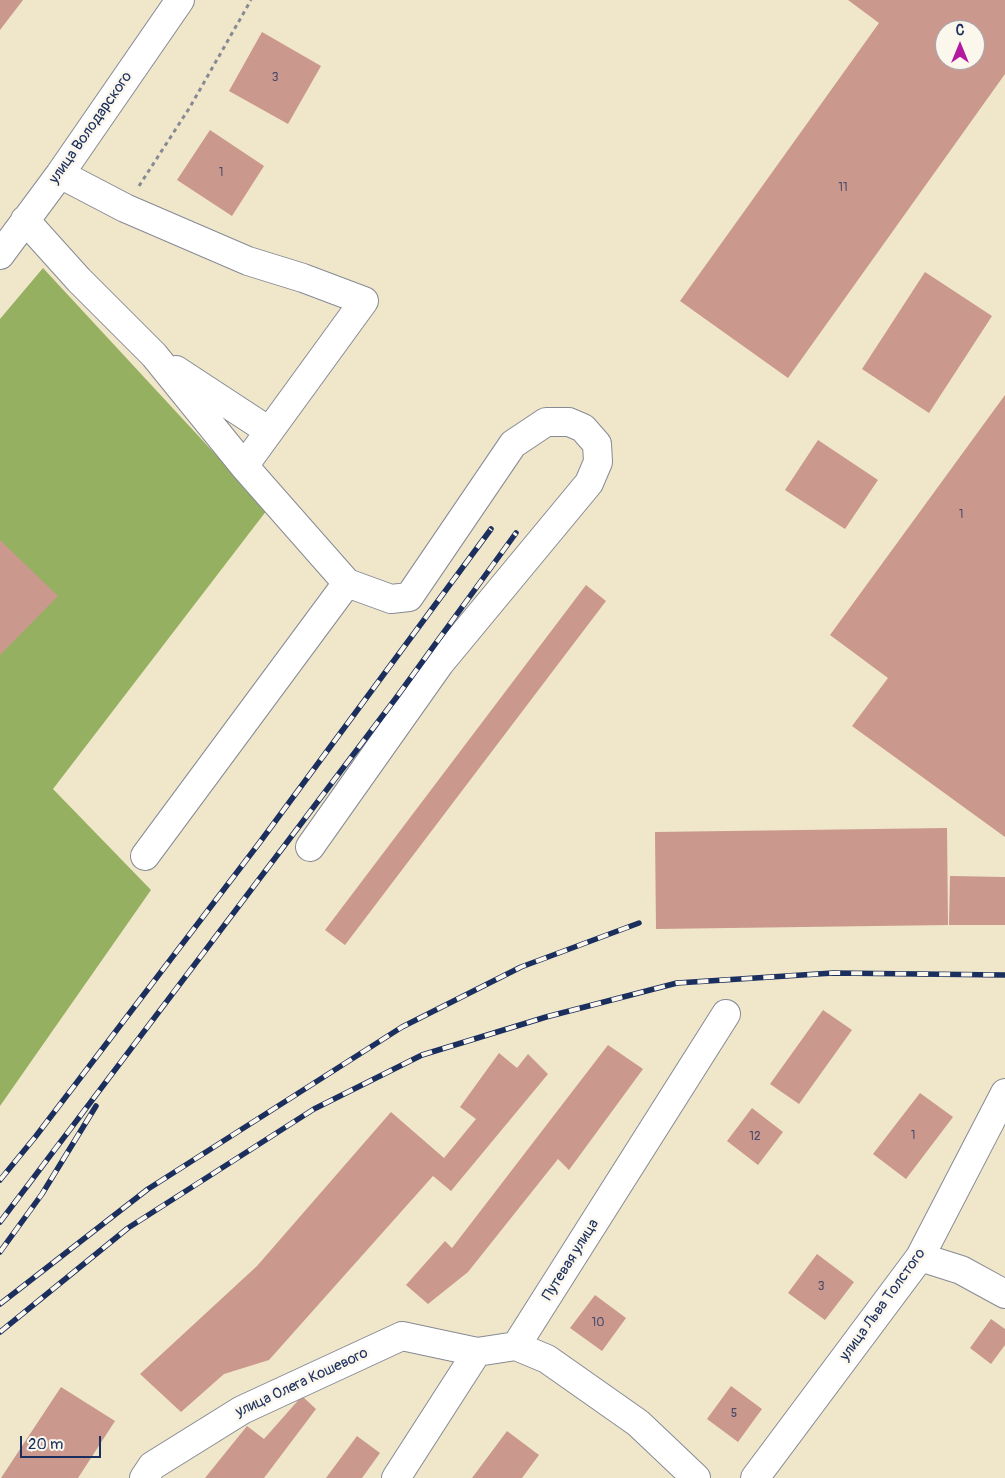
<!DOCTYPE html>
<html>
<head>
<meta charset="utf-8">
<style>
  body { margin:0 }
  #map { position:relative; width:1005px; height:1478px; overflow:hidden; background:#f0e6ca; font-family:Pangolin,sans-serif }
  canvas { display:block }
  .north { position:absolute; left:935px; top:20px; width:50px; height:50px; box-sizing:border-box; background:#fbf7ec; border:1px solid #a1a7b3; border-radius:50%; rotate:0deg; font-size:14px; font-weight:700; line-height:20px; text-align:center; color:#1b2f5e }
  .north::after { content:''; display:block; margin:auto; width:18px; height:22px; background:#b5179e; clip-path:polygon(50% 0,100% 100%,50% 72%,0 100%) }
  .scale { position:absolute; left:20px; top:1436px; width:81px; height:22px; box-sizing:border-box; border:2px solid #1b2f5e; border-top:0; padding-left:6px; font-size:15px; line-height:18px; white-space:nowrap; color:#1b2f5e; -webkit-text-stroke:4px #fbf7ec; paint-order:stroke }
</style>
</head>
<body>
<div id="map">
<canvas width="1005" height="1478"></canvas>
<div class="north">С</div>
<div class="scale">20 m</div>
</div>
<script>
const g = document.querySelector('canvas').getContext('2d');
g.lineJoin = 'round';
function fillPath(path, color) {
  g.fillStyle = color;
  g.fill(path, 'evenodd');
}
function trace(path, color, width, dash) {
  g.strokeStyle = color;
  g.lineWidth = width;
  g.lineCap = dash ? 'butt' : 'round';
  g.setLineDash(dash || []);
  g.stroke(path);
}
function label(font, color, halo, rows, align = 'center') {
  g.font = font + ' Pangolin,sans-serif';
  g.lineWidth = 5;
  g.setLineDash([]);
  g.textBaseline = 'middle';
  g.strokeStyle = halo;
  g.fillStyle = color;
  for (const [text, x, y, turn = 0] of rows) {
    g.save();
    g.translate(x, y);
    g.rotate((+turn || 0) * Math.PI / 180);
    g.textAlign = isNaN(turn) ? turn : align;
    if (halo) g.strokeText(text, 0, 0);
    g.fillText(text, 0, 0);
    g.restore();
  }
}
const forest = new Path2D(`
  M43 268 267 510 53 789 151 890 0 1106V319Z`);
const building = new Path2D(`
  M0 0H23L0 30Z
  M848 0H1005V74L788 378 680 301 879 23ZM945 30H975V60H945Z
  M262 32 321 66 288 124 229 91Z
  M210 130 264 166 232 216 177 180Z
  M925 272 992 316 929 413 862 369Z
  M1005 395V837L852 726 888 678 830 635Z
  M818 440 878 480 845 529 785 490Z
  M0 540 58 596 0 655Z
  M586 585 606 601 345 945 325 930Z
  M947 828 948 925 656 929 655 832Z
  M950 876 1005 877V925H949Z
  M823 1010 852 1030 799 1104 770 1084Z
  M608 1045 643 1069 569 1170 558 1159 468 1272 428 1304 406 1285 445 1241 452 1248Z
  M499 1053 517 1068 528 1054 548 1074 451 1191 433 1176 269 1360 224 1374 181 1412 140 1374 257 1266 391 1112 444 1158 476 1119 460 1107Z
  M920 1093 953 1117 906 1179 873 1154Z
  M752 1108 783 1132 758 1165 727 1141Z
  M817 1254 854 1282 825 1320 788 1293Z
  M595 1295 626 1318 602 1351 570 1328Z
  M991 1319 1005 1329V1345L991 1364 970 1348Z
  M731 1386 762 1409 738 1442 707 1419Z
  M61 1387 115 1421 78 1478H1Z
  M302 1396 316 1409 264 1478H205L247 1426 264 1439Z
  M507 1431 539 1455 522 1478H472Z
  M357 1436 380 1453 362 1478H326Z`);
const path = new Path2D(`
  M139 186 190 107 251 0`);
const minor = new Path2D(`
  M25 220 79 280 154 355 244 466 364 301 303 278 248 261 125 208 60 174
  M0 255 60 174 180 0
  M176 370 269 431
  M244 466 347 583 391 599 409 597 513 444 546 422H569L583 428 597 444 598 462 589 483 440 663 310 847
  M145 856 347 583
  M920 1257 961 1270 1005 1294
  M516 1346 547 1359 638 1423 696 1478
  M144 1478 152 1466 242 1410 402 1336 477 1352
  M396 1478 477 1352 516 1346 726 1014
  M755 1478 920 1257 1005 1093`);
const rail = new Path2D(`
  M0 1180 36 1136 260 842 491 529
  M0 1222 396 698 516 533
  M0 1252 42 1194 96 1106
  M0 1304 148 1189 402 1027 521 967 639 923
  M0 1332 128 1228 314 1109 422 1055 546 1017 677 983 833 973 1005 975`);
const numberNames = [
  ["3",275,78],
  ["1",221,173],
  ["11",843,188],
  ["1",961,515],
  ["1",913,1136],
  ["12",755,1137],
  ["3",821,1287],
  ["10",598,1323],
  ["5",734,1414]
];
const streetNames = [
  ["улица Володарского",91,128,-55],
  ["Путевая улица",571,1260,-58],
  ["улица Льва Толстого",883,1305,-54],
  ["улица Олега Кошевого",302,1383,-25]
];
fillPath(forest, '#96b062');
fillPath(building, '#ca988c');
trace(minor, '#868a94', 30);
trace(path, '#868a94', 3, [4, 4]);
trace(minor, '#fff', 28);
trace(rail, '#1b2f5e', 5.5);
trace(rail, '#fbf7ec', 4, [11]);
label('12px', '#47496a', null, numberNames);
label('15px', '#1b2f5e', '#fbf7ec', streetNames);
</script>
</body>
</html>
